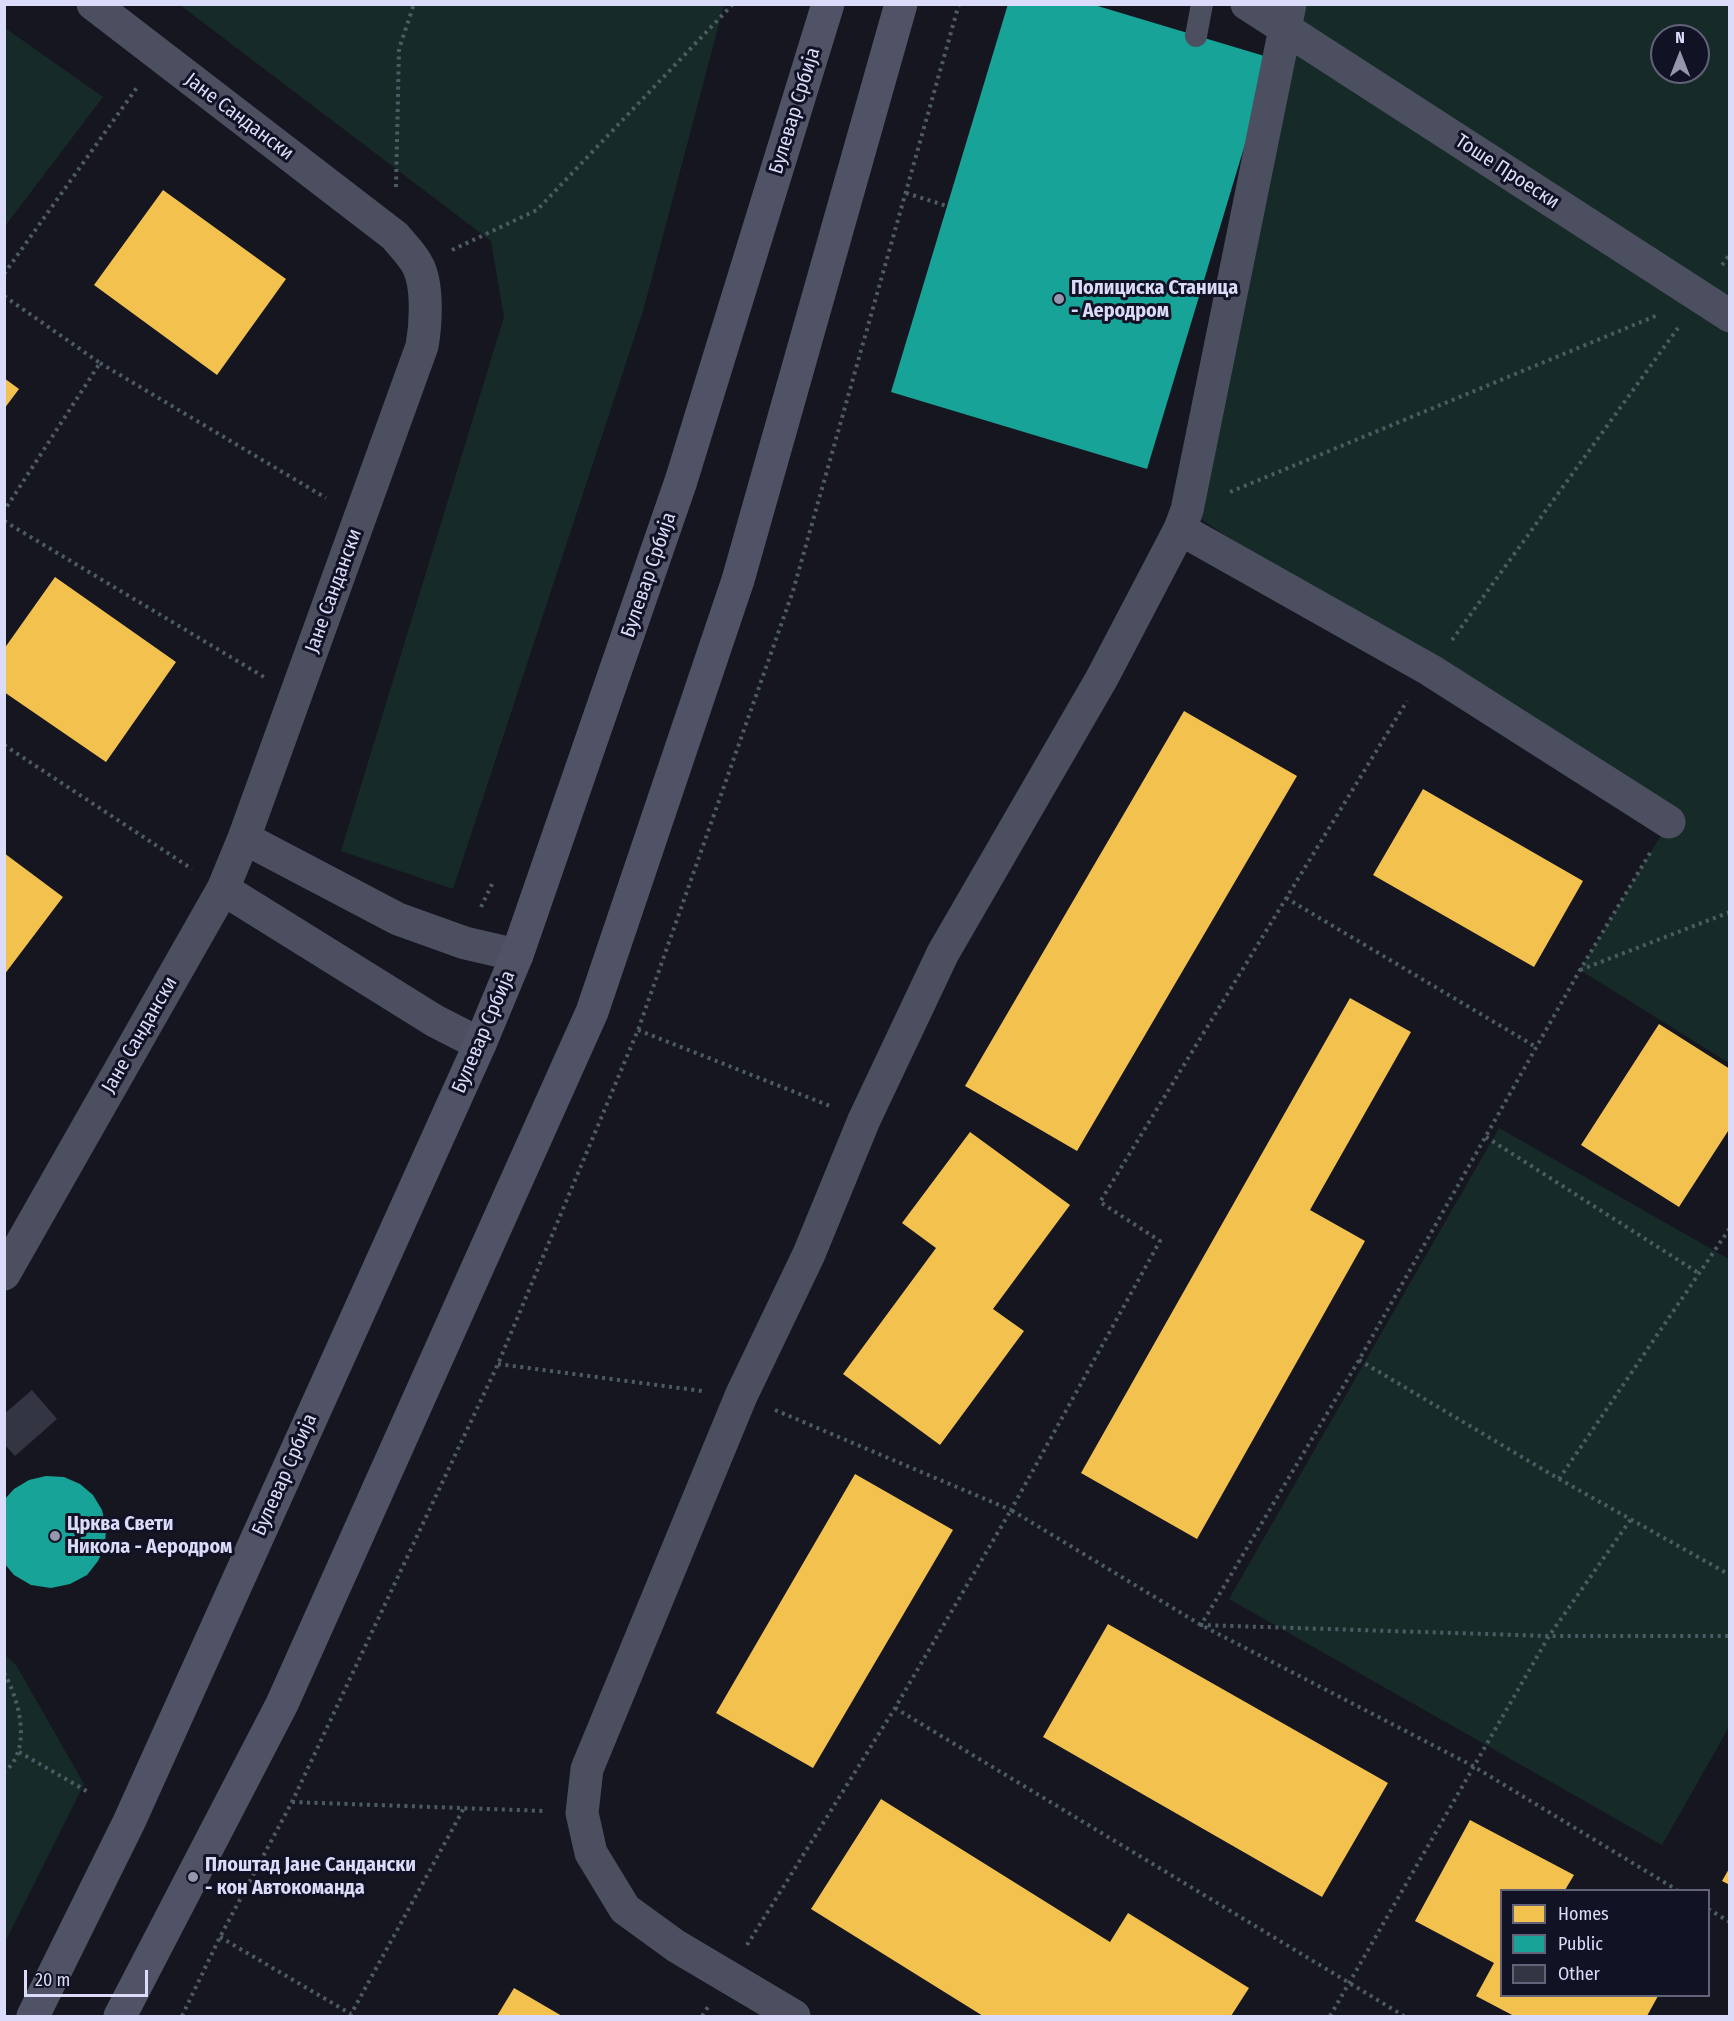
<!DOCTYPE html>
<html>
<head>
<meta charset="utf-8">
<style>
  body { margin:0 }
  #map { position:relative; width:1734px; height:2021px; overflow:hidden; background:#161621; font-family:"Fira Sans Condensed",sans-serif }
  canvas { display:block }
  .frame { position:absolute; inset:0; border:6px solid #dadcfa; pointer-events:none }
  .legend { position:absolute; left:1500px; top:1889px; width:210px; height:108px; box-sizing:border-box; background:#121225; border:2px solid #62637a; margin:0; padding:8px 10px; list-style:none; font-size:18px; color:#dadcfa }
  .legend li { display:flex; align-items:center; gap:12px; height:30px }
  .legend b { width:30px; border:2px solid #62637a }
  .north { position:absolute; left:1650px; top:24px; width:60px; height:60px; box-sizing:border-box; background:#121225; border:2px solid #62637a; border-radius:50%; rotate:0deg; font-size:16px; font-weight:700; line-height:24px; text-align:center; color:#dadcfa }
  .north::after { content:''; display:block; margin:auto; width:21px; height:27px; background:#9597ae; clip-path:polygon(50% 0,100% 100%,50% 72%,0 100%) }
  .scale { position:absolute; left:24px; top:1970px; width:124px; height:27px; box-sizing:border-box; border:3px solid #dadcfa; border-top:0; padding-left:8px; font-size:18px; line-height:21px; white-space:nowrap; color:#dadcfa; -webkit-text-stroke:4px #121225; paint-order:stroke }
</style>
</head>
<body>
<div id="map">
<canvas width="1734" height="2021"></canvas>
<div class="frame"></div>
<ul class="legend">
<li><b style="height:16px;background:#f2c14e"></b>Homes</li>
<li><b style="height:16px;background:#17a398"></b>Public</li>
<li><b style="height:16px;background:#343542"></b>Other</li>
</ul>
<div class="north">N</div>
<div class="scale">20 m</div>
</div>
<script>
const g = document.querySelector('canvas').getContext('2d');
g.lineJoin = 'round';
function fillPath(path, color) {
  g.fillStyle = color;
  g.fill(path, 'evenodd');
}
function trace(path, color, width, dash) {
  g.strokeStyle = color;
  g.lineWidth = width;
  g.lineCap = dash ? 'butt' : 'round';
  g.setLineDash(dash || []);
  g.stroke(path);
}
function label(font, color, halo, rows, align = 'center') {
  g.font = font + ' "Fira Sans Condensed",sans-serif';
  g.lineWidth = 6;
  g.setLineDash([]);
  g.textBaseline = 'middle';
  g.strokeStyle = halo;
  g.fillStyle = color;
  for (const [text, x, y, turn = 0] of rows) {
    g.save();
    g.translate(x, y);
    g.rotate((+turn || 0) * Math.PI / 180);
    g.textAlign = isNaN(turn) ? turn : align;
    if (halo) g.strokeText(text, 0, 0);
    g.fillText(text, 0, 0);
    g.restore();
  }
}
const green = new Path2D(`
  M180 5H724L643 311 453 889 341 851 504 317 491 241Z
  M1305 5H1729V1063L1580 970 1669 822 1430 670 1187 510ZM1662 36H1698V72H1662Z
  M5 28 103 97 5 226Z
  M1499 1128 1729 1259V1727L1662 1845 1229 1599Z
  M5 1655 16 1665 84 1784 5 1942Z`);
const homes = new Path2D(`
  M163 190 286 279 217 375 94 285Z
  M4 378 19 389 4 409Z
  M55 577 176 662 106 762 4 692V649Z
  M1184 711 1297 776 1077 1151 965 1086Z
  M1423 789 1583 881 1534 967 1373 875Z
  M4 853 63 897 4 975Z
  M1350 998 1411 1032 1310 1210 1365 1241 1197 1539 1081 1473Z
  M1659 1024 1730 1069V1128L1679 1207 1581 1145Z
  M970 1132 1070 1205 993 1309 1024 1331 940 1445 843 1374 936 1248 902 1223Z
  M855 1474 953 1530 813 1768 716 1713Z
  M1108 1624 1388 1783 1322 1897 1043 1737Z
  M881 1799 1110 1942 1128 1913 1249 1988 1231 2016H983L811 1909Z
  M1470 1820 1574 1875 1565 1890H1502V1996H1658L1647 2016H1514L1476 1996 1494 1963 1415 1921Z
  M1730 1867V1885L1722 1881Z
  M514 1988 562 2016H497Z`);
const public = new Path2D(`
  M1008 4H1091L1271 58 1147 469 891 392Z
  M46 1476 64 1477 80 1484 93 1495 102 1510 106 1528 105 1545 98 1561 87 1575 70 1584 51 1588 31 1585 14 1575 4 1563V1500L14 1489 29 1480Z`);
const building = new Path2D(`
  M32 1390 57 1419 15 1456 4 1444V1414Z`);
const path = new Path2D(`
  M396 187 399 49 414 4
  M906 193 947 206
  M452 250 537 210 733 4
  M1722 265 1730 254
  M4 274 138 86
  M4 296 100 363 4 511
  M100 363 326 498
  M1230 492 1658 315
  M4 521 264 677
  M1452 640 1678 328
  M4 745 192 869
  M1650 853 1580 970 1359 1360 1201 1625 1549 1636H1730
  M1286 898 1536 1047
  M481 907 494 880
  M1580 970 1730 912
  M638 1030 830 1106
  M1486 1137 1700 1274
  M1359 1360 1559 1479 1730 1575
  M498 1364 702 1391
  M775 1410 1011 1510 1160 1241 1100 1202 1407 701
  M1559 1479 1730 1228
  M4 1673C19 1699 33 1750 4 1772
  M895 1708 1404 2016
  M19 1752 90 1793
  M292 1802 545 1811
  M1708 1909 1730 1922
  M220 1937 351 2014
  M747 1945 895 1708 1011 1510 1201 1625 1473 1766 1677 1890
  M182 2016 220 1937 292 1802 498 1364 638 1030 793 591 959 4
  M350 2016 464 1808
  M702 2016 708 2007
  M1330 2016 1549 1636 1631 1519`);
const lane = new Path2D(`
  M1196 36 1202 4`);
const street = new Path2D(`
  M1247 4 1730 316
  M1180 529 1187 510 1290 4
  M244 838 398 919 465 943 517 955
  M223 889 435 1021 480 1044
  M4 1274 223 889 244 838 422 346C426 324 428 285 418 266 413 255 402 245 395 236L93 4
  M794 2016 676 1946 625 1909 591 1853 582 1813 587 1769 741 1396 809 1254 864 1120 943 953 1102 678 1180 529 1430 670 1669 822`);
const secondary = new Path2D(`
  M33 2016 129 1822 480 1044 517 955 681 481 828 4
  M120 2016 282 1704 592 1012 738 580 901 4`);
const markers = [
  [1059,299,6,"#9597ae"],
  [55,1536,6,"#9597ae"],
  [193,1877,6,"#9597ae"]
];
const streetNames = [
  ["Булевар Србија",795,111,-73],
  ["Јане Сандански",239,117,37],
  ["Тоше Проески",1507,172,33],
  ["Булевар Србија",649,575,-71],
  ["Јане Сандански",334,591,-70],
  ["Булевар Србија",484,1032,-67],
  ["Јане Сандански",140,1035,-60],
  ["Булевар Србија",285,1475,-66]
];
const poiNames = [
  ["Полициска Станица",1071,288],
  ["- Аеродром",1071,311],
  ["Црква Свети",67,1524],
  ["Никола - Аеродром",67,1547],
  ["Плоштад Јане Сандански",205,1865],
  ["- кон Автокоманда",205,1888]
];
fillPath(green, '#162b28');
fillPath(homes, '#f2c14e');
fillPath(public, '#17a398');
fillPath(building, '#343542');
trace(path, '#4d5c64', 4, [3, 4.5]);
trace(lane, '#4c4f60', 22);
trace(street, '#4c4f60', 33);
trace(secondary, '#505266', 33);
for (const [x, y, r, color] of markers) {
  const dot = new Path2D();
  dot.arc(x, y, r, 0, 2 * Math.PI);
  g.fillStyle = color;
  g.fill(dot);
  trace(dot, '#121225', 2);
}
label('20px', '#dadcfa', '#121225', streetNames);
label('bold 20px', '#dadcfa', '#121225', poiNames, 'left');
</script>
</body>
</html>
